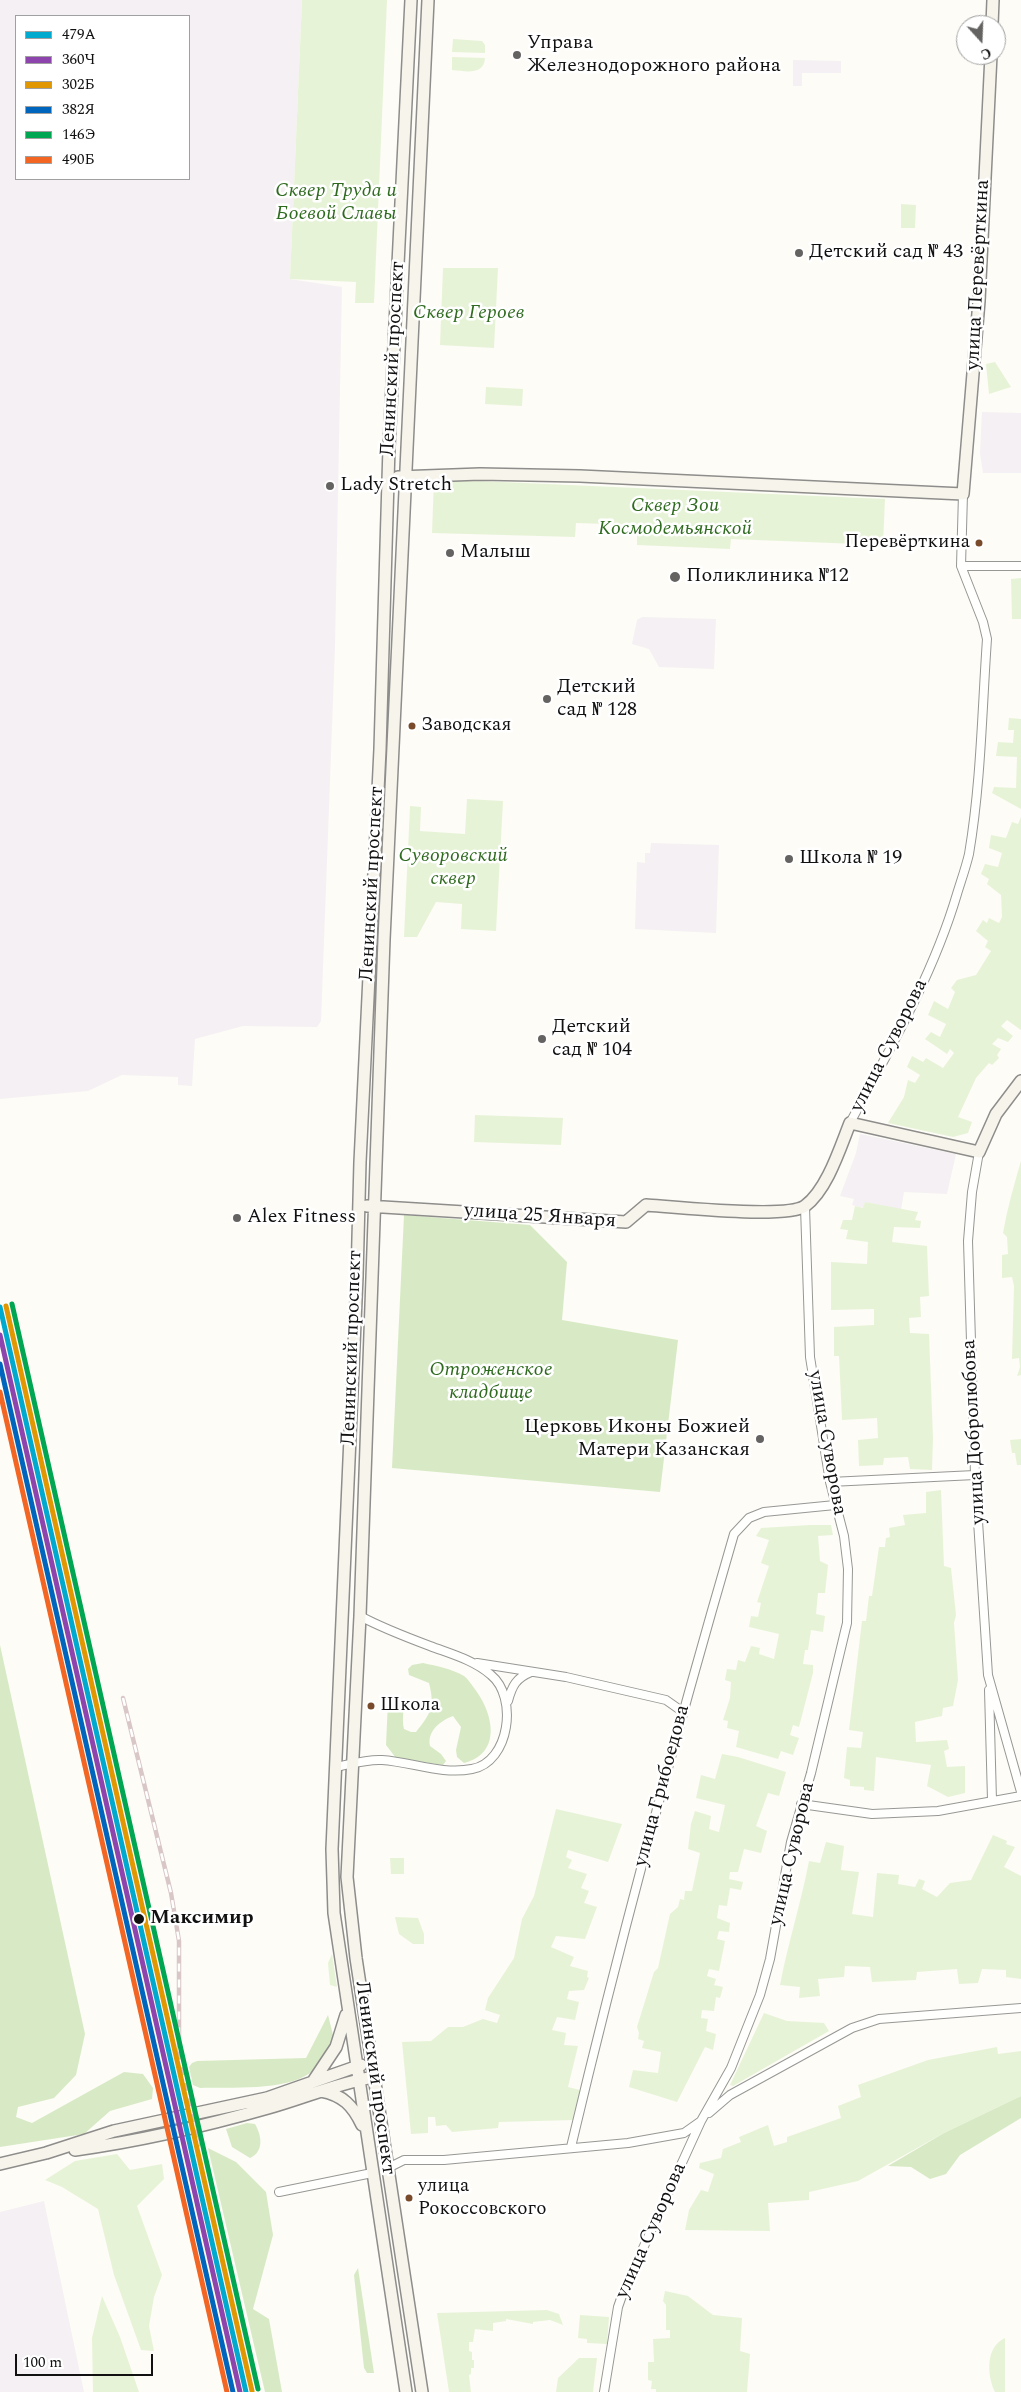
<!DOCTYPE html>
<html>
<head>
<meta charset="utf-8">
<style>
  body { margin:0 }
  #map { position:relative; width:1021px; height:2392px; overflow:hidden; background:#fdfcf7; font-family:Spectral,serif }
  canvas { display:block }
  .legend { position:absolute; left:15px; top:15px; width:175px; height:165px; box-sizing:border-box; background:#fff; border:1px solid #a0a0a0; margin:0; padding:6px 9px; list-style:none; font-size:15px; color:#111 }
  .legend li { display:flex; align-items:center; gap:10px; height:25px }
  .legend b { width:25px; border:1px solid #a0a0a0 }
  .north { position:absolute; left:956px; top:15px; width:50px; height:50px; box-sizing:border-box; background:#fff; border:1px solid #a0a0a0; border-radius:50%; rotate:160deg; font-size:14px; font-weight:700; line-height:20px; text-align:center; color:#111 }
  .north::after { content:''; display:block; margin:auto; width:18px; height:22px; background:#646362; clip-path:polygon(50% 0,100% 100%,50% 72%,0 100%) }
  .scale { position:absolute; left:15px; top:2354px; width:138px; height:22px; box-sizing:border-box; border:2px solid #111; border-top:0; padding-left:6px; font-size:15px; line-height:18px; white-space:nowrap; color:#111; -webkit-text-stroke:4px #fff; paint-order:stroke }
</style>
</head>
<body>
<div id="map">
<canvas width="1021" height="2392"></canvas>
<ul class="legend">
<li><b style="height:6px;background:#00a9ce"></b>479А</li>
<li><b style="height:6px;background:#8e44ad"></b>360Ч</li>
<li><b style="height:6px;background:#e09702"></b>302Б</li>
<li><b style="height:6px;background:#0065bd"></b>382Я</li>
<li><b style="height:6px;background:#00a651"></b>146Э</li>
<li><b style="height:6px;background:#f26522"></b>490Б</li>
</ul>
<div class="north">С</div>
<div class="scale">100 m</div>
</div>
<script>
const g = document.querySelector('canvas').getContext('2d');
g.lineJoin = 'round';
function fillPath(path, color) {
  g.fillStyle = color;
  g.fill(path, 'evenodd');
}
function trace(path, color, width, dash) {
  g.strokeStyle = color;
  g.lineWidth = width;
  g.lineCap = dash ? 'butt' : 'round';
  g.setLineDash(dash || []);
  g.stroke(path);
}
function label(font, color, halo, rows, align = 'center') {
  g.font = font + ' Spectral,serif';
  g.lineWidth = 5;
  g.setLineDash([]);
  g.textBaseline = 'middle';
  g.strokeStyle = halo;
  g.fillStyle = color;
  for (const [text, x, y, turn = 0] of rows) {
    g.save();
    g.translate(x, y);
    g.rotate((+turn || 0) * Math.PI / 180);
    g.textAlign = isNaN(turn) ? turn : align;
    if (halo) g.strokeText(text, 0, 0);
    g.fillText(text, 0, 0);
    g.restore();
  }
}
const industrial = new Path2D(`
  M0 0H302L290 279 342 287 335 647 321 1021 317 1027 243 1026 195 1039 192 1086 178 1085V1077L122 1075 88 1091 0 1099ZM16 16H189V179H16Z
  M793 60 841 61V73H802V86H793Z
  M982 412 1021 413V473H983L980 453Z
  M642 617 716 619 714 669 659 667 649 649 632 644 637 620Z
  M651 843 719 845 716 933 635 929 637 862 645 863V853H650Z
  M860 1134 956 1154 947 1194 904 1192 901 1210 865 1202 864 1208 852 1205 854 1199 840 1196 856 1153Z
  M44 2201 84 2392H0V2212Z`);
const green = new Path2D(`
  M302 0H387L374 303H355L356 282 290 279Z
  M453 39 482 41 485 45V53L452 52Z
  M452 57 485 58C484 76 465 71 452 70Z
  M901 204 916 205 915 228H901Z
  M443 268H498L494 348 440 345Z
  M995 362 1011 387 989 394 986 364Z
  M486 387 523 389 522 406 485 404Z
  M434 479 885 499 883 545 731 539 730 549 637 545V525L576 523 575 537 432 533Z
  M1021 578V619H1012L1011 579Z
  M1009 718 1021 719V809L992 793 994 787 1016 788 1017 757 996 756 998 742 1013 743 1014 730H1008Z
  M467 799 503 801 496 931 461 929 462 904 436 902 417 937H404L410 806 421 807 420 831 465 834Z
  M1021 817V1030L1007 1020 1001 1026 1013 1036 1008 1042 998 1038 992 1044 1001 1049 997 1055 999 1058 992 1065 989 1063 976 1078 958 1117 972 1122 968 1133 953 1137 888 1123 904 1097 908 1080 915 1083 920 1075 907 1067 912 1056 923 1062 926 1058 943 1068 954 1053 950 1049 947 1054 925 1039 931 1032 940 1037 946 1024 928 1015 934 1001 948 1009 955 992 951 988 957 980 976 975 991 951 985 947 988 941 976 931 983 920 987 923 989 918 999 923 1002 917 1001 895 987 884 989 879 981 874 985 864 998 867 1002 853 989 848 991 835 1006 838 1012 822 1018 824Z
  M475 1115 563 1118 561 1145 474 1142Z
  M1021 1161V1375L1017 1376 1020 1367 1019 1358 1012 1359 1014 1286 1012 1277 1002 1278V1255L1008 1254 1007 1237 1003 1233C1007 1209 1014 1185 1021 1161Z
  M865 1202 918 1212 915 1220 921 1221 920 1228 894 1227 892 1242 927 1246 929 1296 920 1297 921 1317 909 1318 910 1333 929 1334 933 1438 932 1470 910 1469 908 1457 884 1458 883 1465 859 1466 858 1440 878 1438 877 1418 842 1420 839 1356H834V1327L874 1325V1309L831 1310V1262L867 1264 868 1242 846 1239 848 1230 840 1229 843 1220H852L855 1206 863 1208Z
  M1021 1439V1465H1017L1015 1453H1012L1010 1440Z
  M941 1490 944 1566 951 1568 956 1615 954 1623 958 1680 953 1706 943 1708 942 1716 915 1722 916 1742 947 1740 949 1749 944 1751 947 1767 965 1766V1793L948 1797 927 1786 931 1765 876 1757 874 1791 864 1790V1787L850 1786V1780L844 1778 847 1747 861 1748 863 1732 849 1730 862 1621H866L869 1596H872L879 1547H885L886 1538 890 1537 889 1528 905 1525 903 1515 926 1513V1492Z
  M810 1525H831L833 1535 818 1536 820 1561 828 1565 825 1593H818L816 1614 825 1616 823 1632 811 1630 808 1650H805L803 1664 813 1665V1673L799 1727 793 1725 790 1735 799 1738 793 1755 781 1751 778 1759 736 1747 739 1731 727 1728 728 1721 723 1720 730 1698 731 1682 725 1680 727 1669 736 1670 738 1660 745 1662 751 1646 760 1648 759 1654 774 1659 779 1634 749 1627 751 1616 758 1617 761 1603 757 1602 769 1566 761 1563 769 1540 756 1536 761 1528Z
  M722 1754 738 1757 786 1772 779 1796 768 1793 756 1826 767 1831 761 1853 744 1849 738 1872H730L729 1879 743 1882 741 1890 730 1888 727 1906 719 1905 717 1918 730 1923 729 1932 719 1931 717 1939 725 1941 719 1971 709 1969 707 1976 716 1979 714 1985 723 1987 720 1998 716 1997 714 2011 702 2010 701 2018 708 2019 706 2031 716 2034 713 2050 705 2047 677 2102 629 2087 633 2070 658 2073 661 2052 642 2048 644 2041 638 2039 639 2033 637 2027 654 1972 658 1968 670 1914 678 1907 680 1899 684 1900 685 1891H692L700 1853 688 1849 691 1824 695 1811 711 1816 709 1829 719 1832 725 1805 696 1798 701 1775 715 1779Z
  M556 1809 622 1824 608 1862 568 1850 566 1857 572 1860 568 1868 587 1874 581 1888 589 1891 584 1903 597 1907 585 1939 556 1936 551 1947 574 1957 570 1966 588 1971 587 1977 589 1978 584 1990 569 1991 567 1999 579 2002 575 2020 557 2017 552 2030 566 2033 564 2045 578 2046 568 2087 580 2090 574 2120 499 2122 498 2128 452 2132 446 2125 436 2126 435 2117H428V2133L411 2134 402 2042 431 2041 448 2027H463L483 2019 497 2023 500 2015 485 2010 488 1998 514 1958 522 1919 534 1896Z
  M993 1835 1007 1841 1006 1844 1015 1847 1004 1867 1021 1876V1979L1006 1977V1970L982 1969 978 1983 959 1984 957 1969 917 1972 916 1980 872 1982 870 1967 845 1966 844 1977 818 1979 820 1996 799 1998 800 1987 780 1985C788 1943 801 1903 809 1861L820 1863 826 1842 844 1846 841 1870 859 1872 852 1914 873 1917 877 1873 899 1875 898 1884 915 1887 919 1879 925 1881 922 1889 937 1897 950 1883 971 1880Z
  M390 1858H404V1874H391Z
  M395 1917 418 1918 424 1934V1944H413L399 1934Z
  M332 1954 337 1987 330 1985 328 1963Z
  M764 2013 787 2021 824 2023 829 2031 733 2086 730 2085Z
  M997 2047 998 2054 1021 2051V2096L944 2133 858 2181 809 2192V2200L768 2203 770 2231 685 2230 689 2210 701 2190 708 2192 714 2174 699 2168 700 2163 721 2158 723 2149 741 2142 739 2137 768 2125 774 2146 787 2142V2137L841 2118 838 2106 861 2097 858 2085 928 2060Z
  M117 2154 130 2170 162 2164 164 2179 137 2206 162 2275 154 2297 149 2326 154 2351 141 2350 114 2275 98 2209 62 2187 45 2180 75 2161Z
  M665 2291 688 2296 713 2315 742 2318 740 2351 750 2354 747 2392H656V2389H651L652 2381 648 2380V2362H654L653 2339 670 2338V2330H666V2305L663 2301Z
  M102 2296 120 2337 139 2392H93L92 2338Z
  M547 2310 559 2314 563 2325 550 2320 533 2322V2324L506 2319V2321L493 2323V2331L475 2329 473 2342H469V2351L472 2352V2360H474V2368H471V2374L469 2375 471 2392H449L437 2313Z
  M580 2315 609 2317 607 2344 587 2343V2339L578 2338Z
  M1005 2338V2392H995C987 2376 985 2347 1005 2338Z
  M579 2358H597L593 2392H556L558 2378Z`);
const forest = new Path2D(`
  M404 1215 530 1225 567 1262 562 1320 678 1340 660 1492 392 1468Z
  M0 1645 85 2034 76 2075 54 2098 18 2107 16 2117 32 2123 124 2072 143 2074 153 2088 152 2099 110 2111 84 2134 0 2147Z
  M423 1663C437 1666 452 1669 464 1676 468 1679 471 1684 474 1688 493 1712 503 1753 464 1763L457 1757 456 1750 461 1727 453 1716C440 1721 427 1731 430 1746L441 1754 446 1761 443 1765 396 1758 386 1745 388 1701 394 1696 401 1697C406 1707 401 1718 404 1729L411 1732H416C431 1713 435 1707 429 1683L409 1675 408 1669 412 1665Z
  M328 2015 334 2039C327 2052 322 2064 310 2073 286 2091 229 2087 200 2088L193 2085 189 2067 192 2063 197 2061 306 2058Z
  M1021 2096V2118L960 2155 946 2174 930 2179 911 2167 888 2166 944 2133Z
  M247 2123 255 2124C262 2136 264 2152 250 2158L232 2147 226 2129Z
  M208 2148 236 2162 266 2192 273 2235 253 2309 269 2319 282 2392H265Z
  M358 2268 374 2373H367L364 2368 354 2275Z`);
const street = new Path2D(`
  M961 566H1021
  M850 1123C890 1049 933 975 957 894 961 881 966 867 969 854 981 783 982 710 987 639L983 622 961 566 963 494
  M979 1152 972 1192 968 1241 975 1475 988 1675 1021 1792
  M830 1482 975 1475
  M477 1663 566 1677 666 1700 683 1712
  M989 1690 992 1800
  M508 1701C512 1686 516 1678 531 1672
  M336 1767C351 1764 367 1759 382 1760 412 1762 442 1775 472 1769 510 1762 518 1697 491 1675 474 1660 451 1654 430 1646 406 1637 382 1628 360 1616
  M801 1804 872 1814 938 1811 1021 1796
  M709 2113 730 2095 852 2028 879 2019 1021 2008
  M571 2147C620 1941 675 1737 734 1534L749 1518 764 1512 835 1505
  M388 2168 404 2160H444L628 2143 684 2133 701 2121
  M279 2192 372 2173
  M604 2392 618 2307 624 2290 701 2121 731 2068 760 1995 770 1959 791 1842 811 1773 847 1623 848 1569 844 1536 830 1482 810 1357 805 1207`);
const secondary = new Path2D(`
  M992 25 993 0
  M398 477 480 474 580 476 963 494 979 301 991 55
  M367 1206 626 1222 646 1205C674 1207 787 1219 805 1206 827 1190 840 1148 850 1123L979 1152 996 1114 1021 1081
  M314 2080 336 2047 346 2015
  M321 2091C343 2095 353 2106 362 2125
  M75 2150C140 2141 205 2126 268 2108 304 2098 338 2083 374 2077
  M0 2164 46 2153 114 2131 267 2098 361 2065
  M406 2392 334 1913 332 1849 357 1277 360 1162 380 749 389 447 411 0
  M422 2392 356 1958 347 1877 360 1616 384 939 428 0`);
const rail = new Path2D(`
  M123 1698 171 1893 179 1941V2055L198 2145`);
const rail1 = new Path2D(`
  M0 1307 246 2392`);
const rail2 = new Path2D(`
  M0 1335 240 2392`);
const rail3 = new Path2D(`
  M6 1306 252 2391`);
const rail4 = new Path2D(`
  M0 1364 233 2392`);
const rail5 = new Path2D(`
  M12 1304 258 2389`);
const rail6 = new Path2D(`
  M0 1392 227 2392`);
const markers = [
  [517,55,5,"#646362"],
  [799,253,5,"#646362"],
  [330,486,5,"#646362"],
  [979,543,4.5,"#7a4b2a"],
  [450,553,5,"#646362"],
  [675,577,6,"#646362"],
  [547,699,5,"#646362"],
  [412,726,4.5,"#7a4b2a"],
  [789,859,5,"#646362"],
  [542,1039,5,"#646362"],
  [237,1218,5,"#646362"],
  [760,1439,5,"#646362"],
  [371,1706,4.5,"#7a4b2a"],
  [139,1919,6,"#111"],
  [409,2198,4.5,"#7a4b2a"]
];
const busNames = [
  ["Перевёрткина",970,543,"right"],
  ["Заводская",421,726],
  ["Школа",380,1706],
  ["улица",418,2187],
  ["Рокоссовского",418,2210]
];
const poiNames = [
  ["Управа",527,44],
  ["Железнодорожного района",527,67],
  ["Детский сад № 43",809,253],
  ["Lady Stretch",340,486],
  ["Малыш",460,553],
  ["Поликлиника №12",686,577],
  ["Детский",557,688],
  ["сад № 128",557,711],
  ["Школа № 19",799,859],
  ["Детский",552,1028],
  ["сад № 104",552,1051],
  ["Alex Fitness",247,1218],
  ["Церковь Иконы Божией",750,1428,"right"],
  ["Матери Казанская",750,1451,"right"]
];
const parkNames = [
  ["Сквер Труда и",336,192],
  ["Боевой Славы",336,215],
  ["Сквер Героев",469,314],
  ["Сквер Зои",675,507],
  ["Космодемьянской",675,530],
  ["Суворовский",453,857],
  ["сквер",453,880],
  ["Отроженское",491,1371],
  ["кладбище",491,1394]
];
const streetNames = [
  ["улица Перевёрткина",979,275,-87],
  ["Ленинский проспект",394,359,-87],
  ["Ленинский проспект",373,884,-87],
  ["улица Суворова",890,1046,-63],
  ["улица 25 Января",540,1217,4],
  ["Ленинский проспект",353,1348,-88],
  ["улица Добролюбова",975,1432,-93],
  ["улица Суворова",826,1443,80],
  ["улица Грибоедова",663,1786,-75],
  ["улица Суворова",793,1854,-77],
  ["Ленинский проспект",374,2078,82],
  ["улица Суворова",652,2231,-66]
];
const stopNames = [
  ["Максимир",150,1919]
];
fillPath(industrial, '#f5f0f3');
fillPath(green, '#e7f3d7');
fillPath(forest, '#d8eac5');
trace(street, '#979795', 10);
trace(secondary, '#8e8d8b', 14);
trace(street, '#fffffe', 8);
trace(secondary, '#f6f4eb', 11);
trace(rail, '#d9c6c7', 4.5);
trace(rail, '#fff', 2.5, [8]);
trace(rail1, '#00a9ce', 5);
trace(rail2, '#8e44ad', 5);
trace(rail3, '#e09702', 5);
trace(rail4, '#0065bd', 5);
trace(rail5, '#00a651', 5);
trace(rail6, '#f26522', 5);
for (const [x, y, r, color] of markers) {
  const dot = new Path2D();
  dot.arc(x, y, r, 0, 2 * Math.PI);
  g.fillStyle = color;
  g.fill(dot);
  trace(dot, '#fff', 2);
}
label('19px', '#111', '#fff', busNames, 'left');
label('20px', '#111', '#fff', poiNames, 'left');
label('italic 20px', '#2f6b1f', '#fff', parkNames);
label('20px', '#111', '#fff', streetNames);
label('bold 20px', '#111', '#fff', stopNames, 'left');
</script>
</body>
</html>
